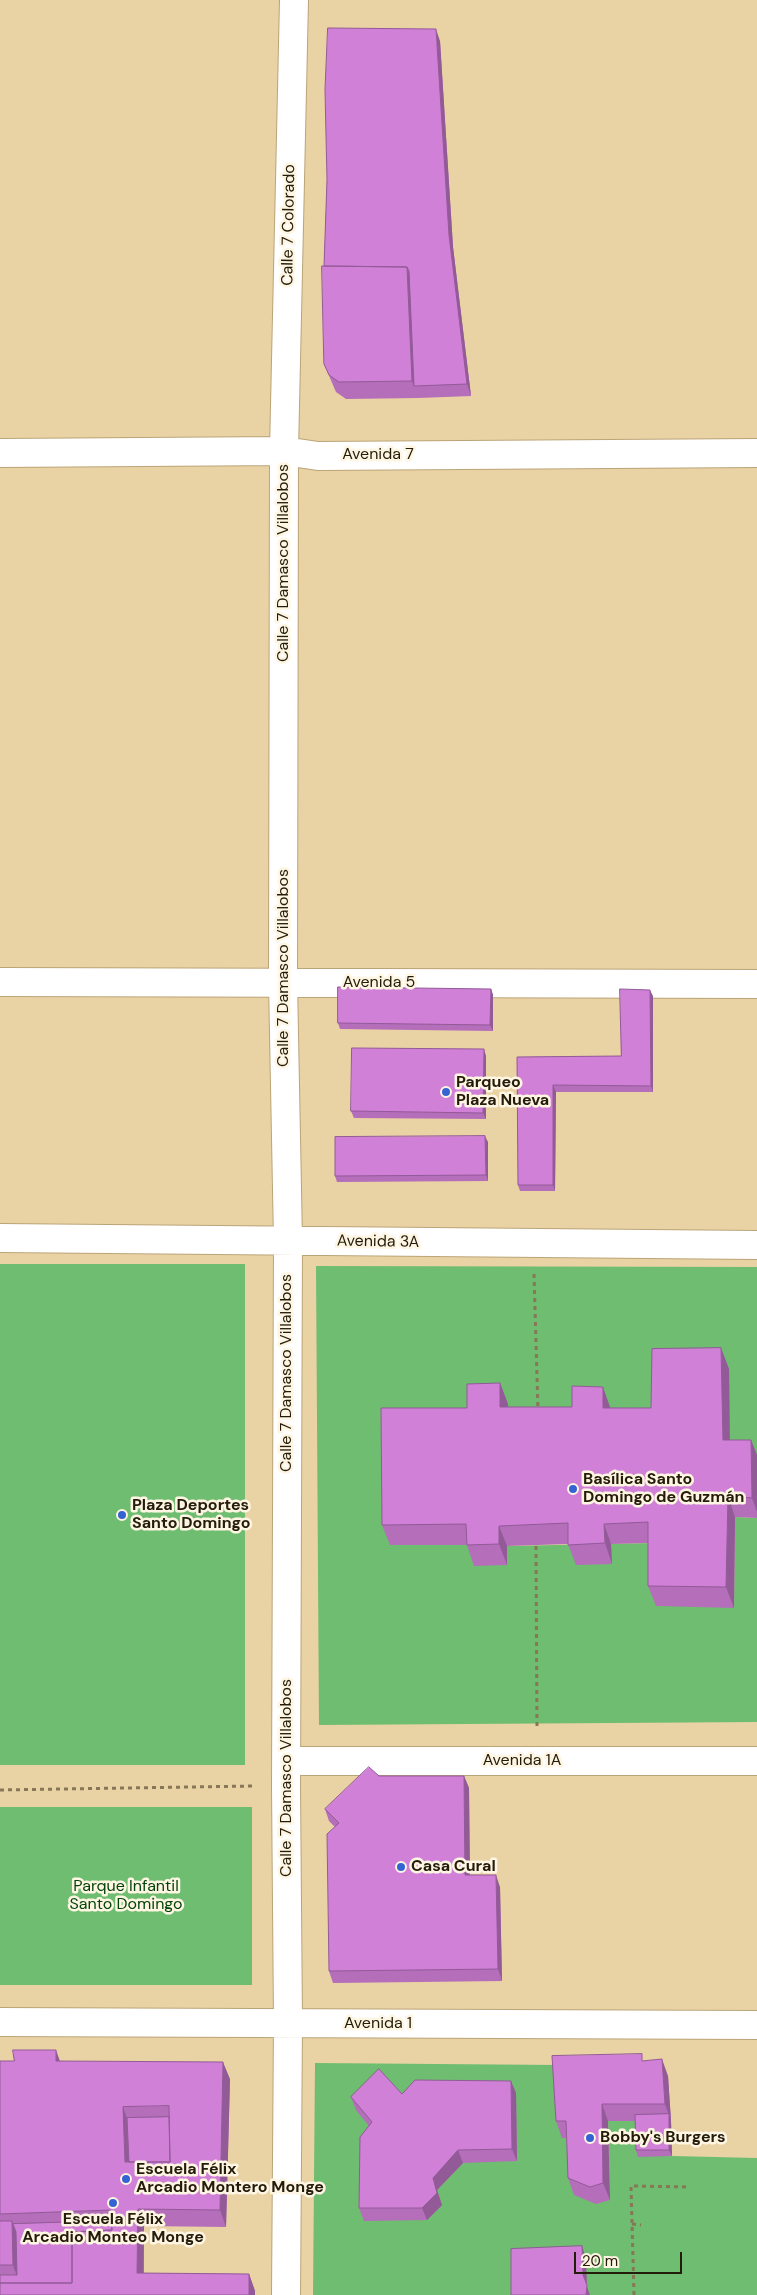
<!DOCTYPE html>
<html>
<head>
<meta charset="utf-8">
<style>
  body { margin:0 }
  #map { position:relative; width:757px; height:2295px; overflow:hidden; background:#e9d2a4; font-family:"DM Sans",sans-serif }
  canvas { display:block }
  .scale { position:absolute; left:574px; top:2252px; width:108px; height:22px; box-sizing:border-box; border:2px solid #241c0a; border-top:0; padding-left:6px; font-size:15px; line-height:18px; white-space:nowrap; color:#241c0a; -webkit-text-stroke:4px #fef5e2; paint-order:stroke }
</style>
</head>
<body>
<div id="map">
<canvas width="757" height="2295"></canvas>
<div class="scale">20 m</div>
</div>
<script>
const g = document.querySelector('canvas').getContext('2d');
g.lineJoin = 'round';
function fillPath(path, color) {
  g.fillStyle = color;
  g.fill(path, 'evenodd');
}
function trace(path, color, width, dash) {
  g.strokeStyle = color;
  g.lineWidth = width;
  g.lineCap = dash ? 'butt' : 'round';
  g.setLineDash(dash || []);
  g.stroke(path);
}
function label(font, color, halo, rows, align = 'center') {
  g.font = font + ' "DM Sans",sans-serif';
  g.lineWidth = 5;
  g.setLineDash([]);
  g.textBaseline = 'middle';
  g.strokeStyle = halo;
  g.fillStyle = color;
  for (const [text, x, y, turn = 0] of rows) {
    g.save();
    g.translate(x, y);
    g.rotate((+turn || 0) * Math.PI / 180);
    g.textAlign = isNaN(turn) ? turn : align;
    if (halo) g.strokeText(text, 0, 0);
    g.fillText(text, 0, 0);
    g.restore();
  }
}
const green = new Path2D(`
  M0 1264H245V1765H0Z
  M316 1266 757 1267V1460H730L728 1369 659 1429 508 1428V1404L473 1545 507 1546 655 1543 734 1607 735 1517 757 1518V1722L319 1725Z
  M0 1807H252V1985H0Z
  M315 2063 558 2065 572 2138 610 2200 608 2121H637L672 2156 757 2158V2295H313Z`);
const path = new Path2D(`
  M534 1274 538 1410
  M536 1546 537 1728
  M0 1790 255 1786
  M632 2224 641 2225
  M634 2295 631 2186 690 2187`);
const street = new Path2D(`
  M0 453 284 451 318 456 757 453
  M0 982 757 984
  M0 1238 757 1245
  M287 1761H757
  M0 2022 757 2025
  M286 2295 288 2023 286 1786 288 1241 283 982 284 451 294 0`);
const wall = new Path2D(`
  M440 41 453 247 471 396 418 398 346 399 336 392 324 364V266L327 180Z
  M491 989 493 995V1031L340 1029 338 1023Z
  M653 996V1092H556L555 1191H520L518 1185 517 1057 621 1056Z
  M486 1056V1119L354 1118 351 1111Z
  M488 1142V1181L337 1182 335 1176Z
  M721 1348 729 1369 730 1440H751L757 1455V1518L735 1517 734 1608 656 1606 648 1586V1543L611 1544 612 1564 576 1565 568 1544 507 1546V1565L474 1566 467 1545H390L382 1525 467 1408 500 1383 508 1404V1407L651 1408Z
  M379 1776H464L469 1788 470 1875 500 1887 502 1981 333 1983 329 1971 335 1827 329 1821 325 1809Z
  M0 2061H60L230 2079 226 2227 144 2226V2273L249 2274 255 2291V2295H0Z
  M645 2061 668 2076 671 2121 672 2156 638 2157 636 2150 635 2121H608L610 2200 596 2204 574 2195 568 2178 567 2138H562L556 2121Z
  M516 2093 517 2161 463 2163 437 2190 442 2205 427 2220 364 2221 359 2208 369 2126 356 2110 351 2097 402 2094Z`);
const shadedWall = new Path2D(`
  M436 29 440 41 453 247 471 396 467 384 449 235Z
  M407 267 413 284 414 386 412 381Z
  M491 989 493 995V1031L490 1025Z
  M650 990 653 996V1092L651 1086Z
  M484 1049 486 1056V1119L483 1113Z
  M553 1085 556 1092 555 1191 553 1185Z
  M485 1136 488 1142V1181L486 1175Z
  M721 1348 729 1369 730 1460 723 1440Z
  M500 1383 508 1404V1428L500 1407Z
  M603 1387 610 1407 611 1429 603 1408Z
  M751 1440 757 1455V1512L752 1498Z
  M728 1496 735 1517 734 1608 726 1587Z
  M604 1524 611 1544 612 1564 605 1543Z
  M499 1526 507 1546V1565L499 1544Z
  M464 1776 469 1788 470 1887 465 1875Z
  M496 1875 500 1887 502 1981 498 1969Z
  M56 2050 62 2067 56 2061Z
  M662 2059 668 2076 671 2121 665 2104Z
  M223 2062 230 2079 226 2227 220 2210Z
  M511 2081 516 2093 517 2161 512 2149Z
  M602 2104 608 2121 610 2200 603 2183Z
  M123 2107 129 2124 131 2173 125 2162Z
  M669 2114 671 2121 672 2156 669 2150Z
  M458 2150 463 2163 437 2190 442 2205 427 2220 422 2208 433 2178Z
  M138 2209 144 2226 143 2290 137 2273Z
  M12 2221 18 2238 19 2282 13 2265Z
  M582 2246 586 2258 587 2287 590 2295H586L583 2275Z
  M249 2274 255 2291V2295H249Z`);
const building = new Path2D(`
  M328 28 436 29 449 235 467 384 414 386 409 271 407 267 324 266 327 180 325 90Z
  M322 266 407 267 412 381 339 382 329 375 324 364Z
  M338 987 491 989 490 1025 338 1023Z
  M620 989 650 990 651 1086 553 1085V1185H518L517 1057 621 1056Z
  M352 1048 484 1049 483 1113 351 1111Z
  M485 1136 486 1175 335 1176V1137Z
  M721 1348 723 1440H751L752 1498 728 1496 726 1587 648 1586V1522L604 1524 605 1543 568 1545V1523L499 1526V1544L467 1545 466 1524 382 1525 381 1408H467V1384L500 1383V1407H572V1386L603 1387V1408H651L652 1349Z
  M369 1767 379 1776H464L465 1875H496L498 1969 329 1971 327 1834 339 1823 325 1809Z
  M13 2050H56V2061L223 2062 220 2210 138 2209 137 2273 249 2274V2295H0V2283H72V2232L112 2230 111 2210 0 2214V2061H14ZM169 2106 170 2162H125L123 2107Z
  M642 2054V2061L662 2059 665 2104H602L603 2183 590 2187 568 2178 566 2121H556L552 2056Z
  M379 2069 402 2094 415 2080 511 2081 512 2149 458 2150 433 2178 437 2193 422 2208H359L360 2137 372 2122 351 2097Z
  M669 2114V2150H636L635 2115Z
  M169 2117 170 2162H129L127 2118Z
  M0 2221H12L13 2265H0Z
  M111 2221 112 2230 72 2232V2283H0V2275H17L16 2232 13 2224Z
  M582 2246 583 2275 587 2285 586 2295H511V2249Z`);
const markers = [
  [446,1092,5,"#3563d2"],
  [573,1489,5,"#3563d2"],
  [122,1515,5,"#3563d2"],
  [401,1867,5,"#3563d2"],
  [590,2138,5,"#3563d2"],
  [126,2179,5,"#3563d2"],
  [113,2203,5,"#3563d2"]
];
const streetNames = [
  ["Calle 7 Colorado",289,225,-89],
  ["Avenida 7",378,455],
  ["Calle 7 Damasco Villalobos",284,563,-90],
  ["Calle 7 Damasco Villalobos",284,968,-90],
  ["Avenida 5",379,983],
  ["Avenida 3A",378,1242,1],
  ["Calle 7 Damasco Villalobos",287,1373,-90],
  ["Avenida 1A",522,1761],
  ["Calle 7 Damasco Villalobos",287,1778,-90],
  ["Avenida 1",378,2024]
];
const poiNames = [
  ["Parqueo",456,1083],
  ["Plaza Nueva",456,1101],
  ["Basílica Santo",583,1480],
  ["Domingo de Guzmán",583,1498],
  ["Plaza Deportes",132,1506],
  ["Santo Domingo",132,1524],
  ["Casa Cural",411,1867],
  ["Bobby's Burgers",600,2138],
  ["Escuela Félix",136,2170],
  ["Arcadio Montero Monge",136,2188],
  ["Escuela Félix",113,2220,"center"],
  ["Arcadio Monteo Monge",113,2238,"center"]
];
const parkNames = [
  ["Parque Infantil",126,1887],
  ["Santo Domingo",126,1905]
];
fillPath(green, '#6fbd70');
trace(street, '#bba478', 30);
trace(path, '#867757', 3, [4, 4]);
trace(street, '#fff', 28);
fillPath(wall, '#b46eba');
fillPath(shadedWall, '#925a97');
fillPath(building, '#d180d8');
trace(building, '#925a97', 1);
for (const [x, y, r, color] of markers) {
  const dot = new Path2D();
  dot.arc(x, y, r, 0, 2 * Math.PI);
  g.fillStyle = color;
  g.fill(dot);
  trace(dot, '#fef5e2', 2);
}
label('16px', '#241c0a', '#fef5e2', streetNames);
label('bold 16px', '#241c0a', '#fef5e2', poiNames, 'left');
label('16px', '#004409', '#fef5e2', parkNames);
</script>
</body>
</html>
